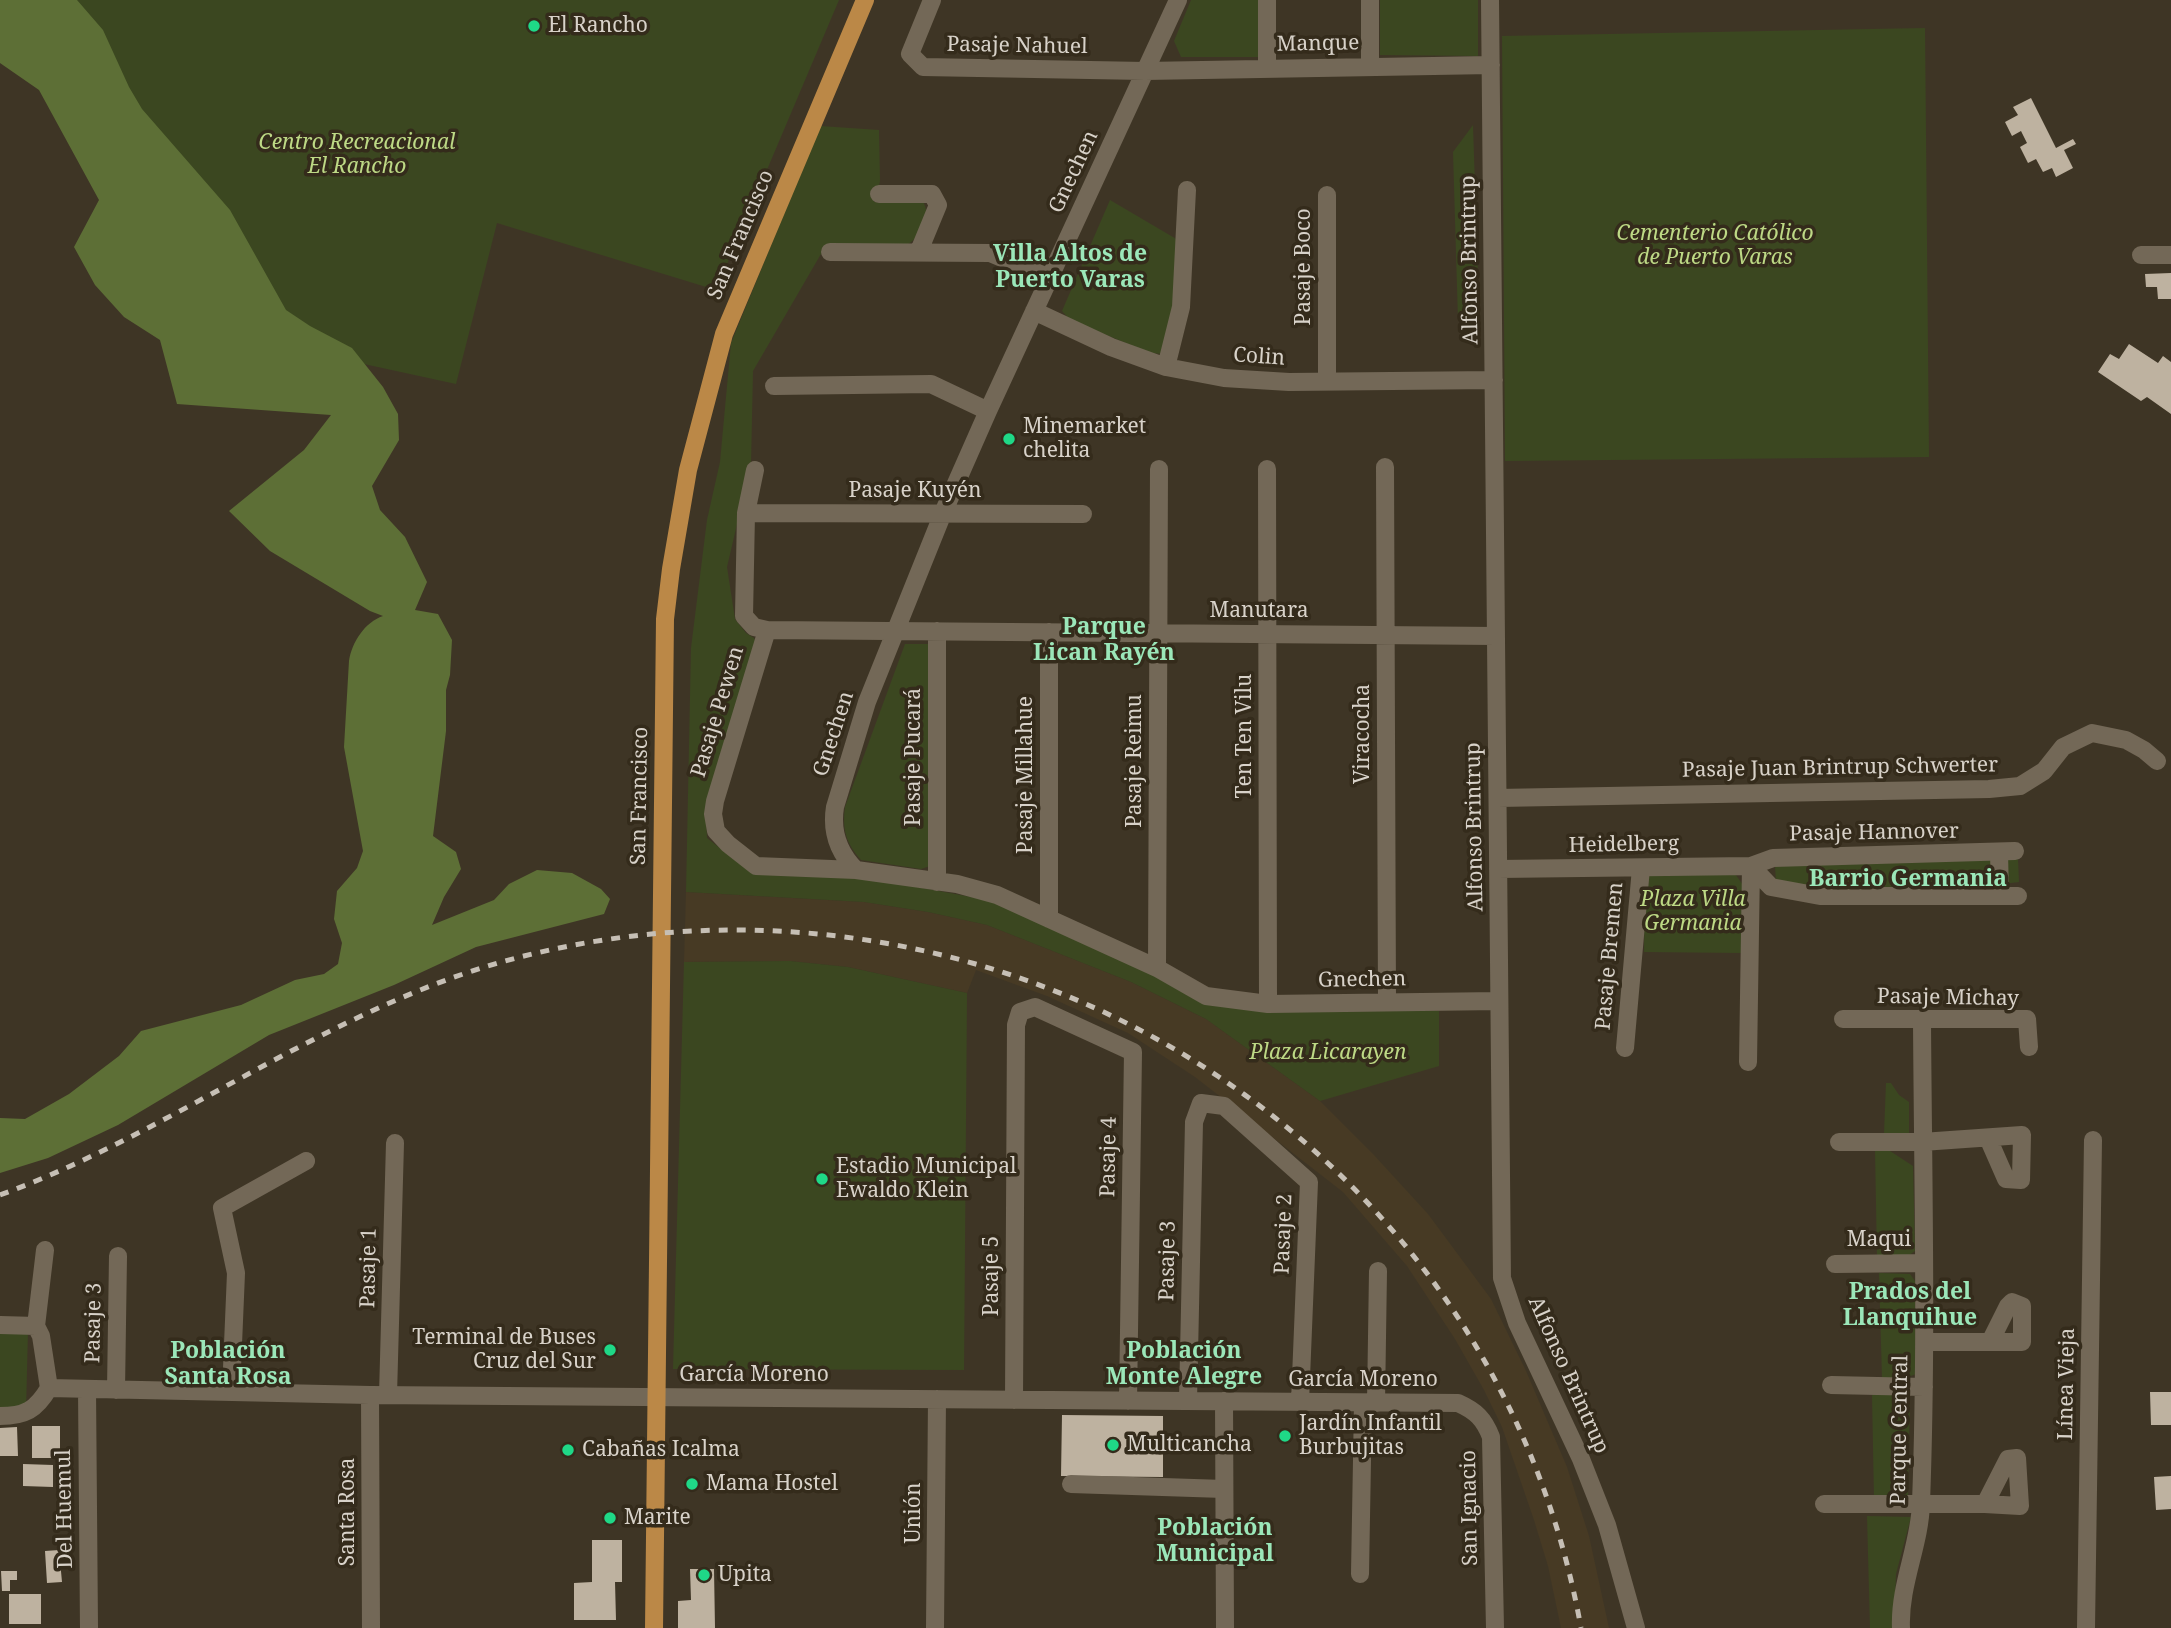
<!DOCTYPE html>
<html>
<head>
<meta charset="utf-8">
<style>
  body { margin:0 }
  canvas { display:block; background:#3e3525 }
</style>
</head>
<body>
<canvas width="2171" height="1628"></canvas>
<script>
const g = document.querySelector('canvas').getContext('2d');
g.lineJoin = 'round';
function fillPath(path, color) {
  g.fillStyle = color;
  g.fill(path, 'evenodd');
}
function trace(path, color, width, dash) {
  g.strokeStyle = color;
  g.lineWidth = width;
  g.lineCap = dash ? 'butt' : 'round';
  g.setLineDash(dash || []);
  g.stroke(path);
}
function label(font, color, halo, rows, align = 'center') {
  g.font = font + ' "Noto Serif",serif';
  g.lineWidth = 7;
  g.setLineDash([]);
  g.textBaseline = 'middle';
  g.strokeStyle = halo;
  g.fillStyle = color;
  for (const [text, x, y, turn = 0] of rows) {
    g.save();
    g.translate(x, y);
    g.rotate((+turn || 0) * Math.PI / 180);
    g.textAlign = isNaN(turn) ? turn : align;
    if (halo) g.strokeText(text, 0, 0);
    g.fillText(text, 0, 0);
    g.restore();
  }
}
const built = new Path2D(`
  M686 892 864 902 928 912 987 925 1131 982 1206 1019 1320 1101 1373 1154 1428 1214 1491 1299 1526 1371 1567 1467 1589 1536 1609 1628H1561L1548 1566 1534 1520 1502 1427 1484 1390 1455 1339 1407 1266 1343 1192 1195 1077 1128 1033 1047 996 976 970 967 993 848 967 790 961 684 962Z`);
const green = new Path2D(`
  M4 0H839L716 290 497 223 456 384 318 354Z
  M1191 0H1261L1259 57H1181L1174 41Z
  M1380 0H1478V56L1380 55Z
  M1925 28 1929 457 1505 461 1502 36Z
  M1473 125 1480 341 1458 320 1453 152Z
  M820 126 879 130 880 181 879 186 874 187V202L893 203 895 199 922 200C933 216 921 236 907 245L825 247 753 371 751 464 727 567 735 619 746 633 754 638 759 648 706 816 707 838 744 867 863 877 993 901 1221 1002 1439 1011V1066L1320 1101 1206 1019 1131 982 987 925 928 912 864 902 686 892 691 648 707 520 720 462 731 343Z
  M1110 200 1178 240 1175 306 1164 354 1150 353 1070 320 1062 311Z
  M905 644H931L933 865 921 869 861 860C846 843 842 830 845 807Z
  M2018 859 2019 882 2003 884 1996 891H1820L1776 882 1775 866 1786 862Z
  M1733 871 1743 885V953L1644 952 1645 883 1652 872Z
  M790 961 848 967 967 993 964 1370 673 1369 684 962Z
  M1886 1083H1891L1899 1095 1909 1102V1133L1884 1134Z
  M1875 1150 1890 1151 1913 1166 1915 1251 1905 1258 1877 1257Z
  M1879 1273 1910 1274 1915 1281 1916 1374 1900 1380 1882 1378Z
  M0 1330H28L26 1411H0Z
  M1872 1395H1910L1908 1495 1902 1501 1874 1499Z
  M1867 1516 1911 1517 1896 1574 1894 1628H1870Z`);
const forest = new Path2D(`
  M0 0H77L103 30 129 87 142 109 230 210 286 310 310 326 352 348 383 387 398 414 399 440 372 486 380 510 405 537 427 582 415 610 438 614 452 640 450 675 446 690V731L433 836 456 852 461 869 444 897 432 925 494 900 509 884 537 870 572 873 601 889 610 899 604 914 476 947 394 985 269 1035 118 1125 48 1158 0 1173V1118L25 1119 69 1094 119 1056 141 1031 241 1005 295 980 324 974 338 964 342 943 334 919 337 891 357 868 363 851 344 747 349 661C352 642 365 622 383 616L370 611 270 551 229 511 304 450 331 415 177 404 160 340 124 317 95 285 74 247 99 200 39 90 0 63Z`);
const building = new Path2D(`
  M2031 98 2056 148 2073 139 2076 144 2064 150 2073 168 2056 177 2052 168 2043 172 2036 159 2028 163 2020 147 2027 143 2021 131 2012 136 2005 122 2018 115 2013 107Z
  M2171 273V299H2158L2157 287H2146L2145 274Z
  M2129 344 2158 363 2163 356 2171 362V414L2147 397 2141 401 2098 372 2110 354 2119 359Z
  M2150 1392H2171V1425H2151Z
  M1062 1415 1163 1416V1477L1061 1476Z
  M32 1426H60V1458H32Z
  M17 1427 18 1456H0V1428Z
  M23 1464 53 1465V1487L23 1486Z
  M2171 1476V1509L2156 1510 2154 1477Z
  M592 1540H622V1582H615L616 1620H574V1583L592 1582Z
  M59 1550 62 1582 47 1583 45 1551Z
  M690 1569H714L715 1628H678V1601L691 1600Z
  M1 1571H17V1580H10V1591H2Z
  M9 1594H41V1624H9Z`);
const minor = new Path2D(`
  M932 0 910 54 923 67 1145 71 1491 65
  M1178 0 988 411 943 513 867 702 835 807C831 832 838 852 856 870L957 884 997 895 1157 968 1206 996 1268 1004 1499 1001
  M1267 0V68
  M1490 0 1502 1278 1517 1323 1581 1459 1607 1525 1636 1628
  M1370 66V0
  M879 194H932L938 205 919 251
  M1327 195V381
  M830 252 990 253 1050 278
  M2141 255H2171
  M1034 311 1111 347 1166 367 1224 378 1289 382 1494 380
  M1166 367 1181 307 1187 190
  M774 386 931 384 988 411
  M1385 467 1387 1001
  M1267 469 1268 1004
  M755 470 746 513 744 616 754 627 767 630 715 801 713 814 716 831 728 844 756 866 856 870
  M746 513 1083 514
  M767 630 1496 636
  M1049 632V919
  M1498 798 1989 789 2020 786 2044 771 2063 747 2092 733 2126 740 2144 750 2157 761
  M1999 852 2000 896
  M1751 866 1771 887 1820 896H2018
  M1498 869 1751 866 1773 858 2015 851
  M937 882V631
  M1157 968 1159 469
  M1843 1019H2027L2029 1047
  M1625 1048 1641 868
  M1748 1062 1751 866
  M1839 1142H1922L2022 1135 2021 1180 2006 1179 1988 1138
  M1835 1264 1924 1263
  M0 1325 36 1326 41 1336 49 1388
  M36 1326 45 1250
  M1925 1342H2022V1306L2012 1302 2008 1306 1990 1342
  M1831 1385 1924 1387
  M49 1388 370 1395 1458 1403C1476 1411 1484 1419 1491 1437L1495 1628
  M87 1389 89 1628
  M116 1390 118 1256
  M231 1392 236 1273 222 1208 306 1161
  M370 1395 371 1628
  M388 1395 395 1143
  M1014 1400 1016 1025 1020 1012 1035 1007 1133 1052 1128 1401
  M1188 1401 1194 1122 1201 1103 1224 1106 1309 1182 1300 1402
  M1224 1401 1225 1628
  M1376 1403 1378 1271
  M0 1416C25 1416 36 1410 49 1388
  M1071 1484 1224 1489
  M1824 1504H1985L2020 1506 2017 1458 2008 1459 1985 1504
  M1360 1574 1363 1403
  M935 1628 937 1399
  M1901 1628C1899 1585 1920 1545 1921 1503 1927 1342 1923 1181 1922 1020
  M2086 1628 2093 1140`);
const major = new Path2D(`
  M654 1628 665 619 671 569 688 470 724 334 865 0`);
const rail = new Path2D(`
  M0 1195C175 1131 325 1011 505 961 987 829 1492 1131 1581 1628`);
const markers = [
  [534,26,7,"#1fd887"],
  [1009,439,7,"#1fd887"],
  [822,1179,7,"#1fd887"],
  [610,1350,7,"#1fd887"],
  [1285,1436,7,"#1fd887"],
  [1113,1445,7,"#1fd887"],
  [568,1450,7,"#1fd887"],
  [692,1484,7,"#1fd887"],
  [610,1518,7,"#1fd887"],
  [704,1575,7,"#1fd887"]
];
const poiNames = [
  ["El Rancho",548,26],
  ["Minemarket",1023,427],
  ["chelita",1023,451],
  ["Estadio Municipal",836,1167],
  ["Ewaldo Klein",836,1191],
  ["Terminal de Buses",596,1338,"right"],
  ["Cruz del Sur",596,1362,"right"],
  ["Jardín Infantil",1299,1424],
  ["Burbujitas",1299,1448],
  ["Multicancha",1127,1445],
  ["Cabañas Icalma",582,1450],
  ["Mama Hostel",706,1484],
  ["Marite",624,1518],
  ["Upita",718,1575]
];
const streetNames = [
  ["Manque",1318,44,-1],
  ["Pasaje Nahuel",1017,46,1],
  ["Gnechen",1074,172,-65],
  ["San Francisco",741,235,-67],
  ["Alfonso Brintrup",1470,260,-91],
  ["Pasaje Boco",1304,267,-90],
  ["Colin",1259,357,4],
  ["Pasaje Kuyén",915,491],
  ["Manutara",1259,611],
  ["Pasaje Pewen",718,712,-73],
  ["Gnechen",834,734,-72],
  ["Viracocha",1363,734,-90],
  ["Ten Ten Vilu",1245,736,-90],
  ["Pasaje Pucará",914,757,-90],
  ["Pasaje Reimu",1135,761,-90],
  ["Pasaje Juan Brintrup Schwerter",1840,768,-1],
  ["Pasaje Millahue",1026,775,-90],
  ["San Francisco",640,796,-89],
  ["Alfonso Brintrup",1475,827,-91],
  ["Pasaje Hannover",1874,833,-1],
  ["Heidelberg",1624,845,-1],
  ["Pasaje Bremen",1610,956,-85],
  ["Gnechen",1362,980,-1],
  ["Pasaje Michay",1948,998,1],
  ["Pasaje 4",1109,1157,-89],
  ["Pasaje 2",1284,1234,-88],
  ["Maqui",1879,1240],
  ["Pasaje 3",1168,1261,-89],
  ["Pasaje 1",369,1268,-89],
  ["Pasaje 5",992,1276,-90],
  ["Pasaje 3",94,1323,-89],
  ["García Moreno",754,1375],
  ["Alfonso Brintrup",1568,1375,66],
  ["García Moreno",1363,1380],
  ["Línea Vieja",2067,1384,-89],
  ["Parque Central",1900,1430,-89],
  ["San Ignacio",1470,1508,-91],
  ["Del Huemul",65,1509,-91],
  ["Santa Rosa",348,1512,-90],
  ["Unión",914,1513,-90]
];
const parkNames = [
  ["Centro Recreacional",357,143],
  ["El Rancho",357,167],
  ["Cementerio Católico",1715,234],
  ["de Puerto Varas",1715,258],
  ["Plaza Villa",1693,900],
  ["Germania",1693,924],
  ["Plaza Licarayen",1328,1053]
];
const neighbourhoodNames = [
  ["Villa Altos de",1070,254],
  ["Puerto Varas",1070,280],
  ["Parque",1104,627],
  ["Lican Rayén",1104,653],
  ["Barrio Germania",1908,879],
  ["Prados del",1910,1292],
  ["Llanquihue",1910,1318],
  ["Población",228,1351],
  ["Santa Rosa",228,1377],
  ["Población",1184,1351],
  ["Monte Alegre",1184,1377],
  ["Población",1215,1528],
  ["Municipal",1215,1554]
];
fillPath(built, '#473a24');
fillPath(green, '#3b4720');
fillPath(forest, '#5d6f36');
fillPath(building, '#beb2a0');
trace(minor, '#736857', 18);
trace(major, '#bb8847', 18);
trace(rail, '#c6bfb5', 5, [9, 9]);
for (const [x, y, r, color] of markers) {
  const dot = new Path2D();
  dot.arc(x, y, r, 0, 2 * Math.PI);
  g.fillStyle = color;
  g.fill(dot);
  trace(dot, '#342b1b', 2.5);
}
label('21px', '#d8d2c9', '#342b1b', poiNames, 'left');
label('21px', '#d8d2c9', '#342b1b', streetNames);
label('italic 21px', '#bdd985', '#342b1b', parkNames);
label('bold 23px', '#9be7b9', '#342b1b', neighbourhoodNames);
</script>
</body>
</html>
